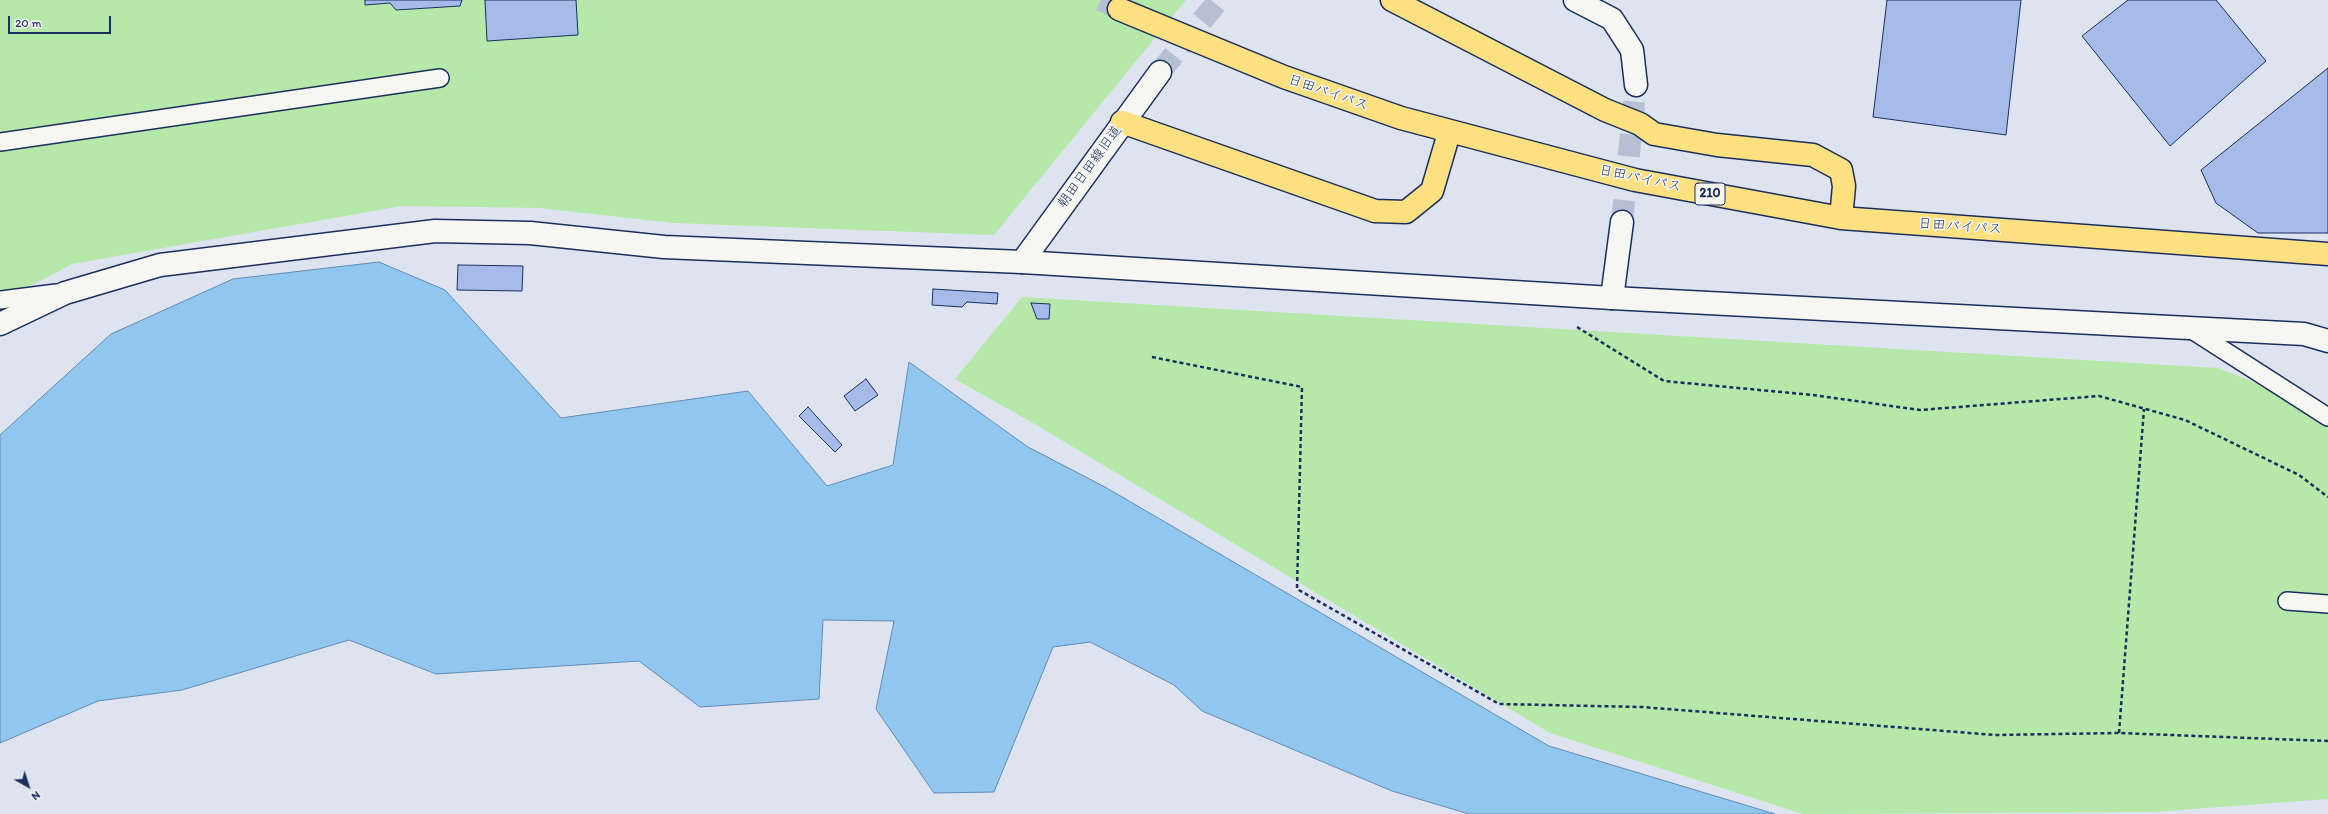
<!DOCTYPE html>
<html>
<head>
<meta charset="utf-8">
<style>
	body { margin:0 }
	#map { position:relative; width:2328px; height:814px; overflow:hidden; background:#dee4ef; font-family:Itim,sans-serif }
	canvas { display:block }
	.north { position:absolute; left:8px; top:766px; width:40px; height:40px; -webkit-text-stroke:3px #f6f6f2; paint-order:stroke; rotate:141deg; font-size:11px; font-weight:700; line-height:16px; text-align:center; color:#1b2f5e }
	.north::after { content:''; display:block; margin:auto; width:14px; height:18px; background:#1b2f5e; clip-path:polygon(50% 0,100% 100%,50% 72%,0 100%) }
	.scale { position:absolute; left:8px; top:16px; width:103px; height:18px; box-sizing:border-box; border:2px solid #1b2f5e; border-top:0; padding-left:5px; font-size:12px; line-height:14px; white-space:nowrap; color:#1b2f5e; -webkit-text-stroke:3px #f6f6f2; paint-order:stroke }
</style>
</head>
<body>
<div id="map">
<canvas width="2328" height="814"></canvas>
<div class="north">N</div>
<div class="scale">20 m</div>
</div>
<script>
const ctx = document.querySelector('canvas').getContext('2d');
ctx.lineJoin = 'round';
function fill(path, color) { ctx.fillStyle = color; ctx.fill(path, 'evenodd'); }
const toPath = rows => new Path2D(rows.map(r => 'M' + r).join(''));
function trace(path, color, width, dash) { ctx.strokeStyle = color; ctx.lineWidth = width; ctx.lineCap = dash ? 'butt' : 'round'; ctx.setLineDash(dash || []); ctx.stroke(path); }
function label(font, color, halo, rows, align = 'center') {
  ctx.font = font + ' Itim,"Klee One",sans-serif'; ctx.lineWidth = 3; ctx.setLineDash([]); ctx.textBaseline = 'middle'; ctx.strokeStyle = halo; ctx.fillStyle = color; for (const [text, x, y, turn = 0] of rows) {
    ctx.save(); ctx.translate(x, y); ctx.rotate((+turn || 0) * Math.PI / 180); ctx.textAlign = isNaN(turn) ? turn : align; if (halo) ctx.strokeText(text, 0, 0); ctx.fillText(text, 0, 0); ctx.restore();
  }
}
fill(toPath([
	[0,0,1186,0,994,235,673,223,539,208,402,206,72,264,0,302],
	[1022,297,2218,368,2328,412,2328,799,2153,812,1803,814,1550,733,1038,426,955,379]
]), '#b6e9a9');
const water = toPath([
	[379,262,445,290,561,418,748,391,827,486,893,465,909,362,1028,447,1105,487,1549,746,1775,814,1469,814,1392,791,1202,711,1174,685,1090,642,1053,647,994,792,934,793,876,709,894,621,823,620,819,699,700,707,639,661,436,674,349,640,182,690,98,701,0,743,0,435,111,334,233,279,379,262]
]);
fill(water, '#91c7ef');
trace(water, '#628ab5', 1);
const building = toPath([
	[365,0,462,0,460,6,396,10,390,3,365,5,365,0],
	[485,0,576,0,578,35,487,41,485,0],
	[1887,0,2021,0,2006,135,1873,117,1887,0],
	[2128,0,2216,0,2266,61,2170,146,2082,36,2128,0],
	[2328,68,2328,233,2258,233,2216,203,2201,170,2328,68],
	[458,265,523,266,522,291,457,290,458,265],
	[933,289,998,293,997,304,967,302,962,307,932,305,933,289],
	[1031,303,1050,304,1049,319,1037,319,1031,303],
	[866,379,878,395,855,411,844,396,866,379],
	[808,407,842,445,835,452,799,416,808,407]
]);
fill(building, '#a6bbe9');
trace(building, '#1b2f5e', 1);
trace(toPath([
	[1160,72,1219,0],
	[1622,222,1636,85]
]), '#b7c0d2', 22, [22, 11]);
trace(toPath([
	[1101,0,1119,9]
]), '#b7c0d2', 22, [22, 11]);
const service = toPath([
	[0,142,440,78],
	[0,300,56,293],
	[2189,328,2328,417],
	[2287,601,2328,604]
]);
const minor = toPath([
	[1575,0,1612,19,1632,50,1636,85],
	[1022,262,1160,72],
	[1612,298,1622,222]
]);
const tertiary = toPath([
	[0,324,65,293,160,265,435,231,530,233,664,247,1022,262,1612,298,2304,334,2328,341]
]);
const trunk = toPath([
	[1392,0,1605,110,1640,124,1654,134,1717,145,1813,155,1841,170,1844,186,1841,218],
	[1119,9,1284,77,1401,118,1635,180,1841,218,2328,254],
	[1122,122,1375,211,1406,212,1432,191,1449,133]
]);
trace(service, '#1b2f5e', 20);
trace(minor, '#1b2f5e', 25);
trace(tertiary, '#1b2f5e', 25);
trace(trunk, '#1b2f5e', 25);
trace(toPath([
	[1577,327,1664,381,1813,395,1920,410,2099,396,2185,420,2299,475,2328,497],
	[1152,357,1302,387,1297,589,1499,704,1642,707,1995,735,2119,733,2328,741],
	[2119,733,2144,409]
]), '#1b2f5e', 2.5, [4, 3]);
trace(service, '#f6f6f2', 17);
trace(minor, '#f6f6f2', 22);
trace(tertiary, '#f6f6f2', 22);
trace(trunk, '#fde080', 22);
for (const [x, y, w] of [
	[1710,194,30]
]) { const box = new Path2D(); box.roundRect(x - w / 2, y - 11, w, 22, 3); ctx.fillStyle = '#f6f6f2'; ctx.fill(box); trace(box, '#1b2f5e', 1); }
label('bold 13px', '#1b2f5e', null, [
	["210",1710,194]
]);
label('14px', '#1b2f5e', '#f6f6f2', [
	["日田バイパス",1328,93,19],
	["朝田日田線旧道",1090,167,-54],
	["日田バイパス",1640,179,12],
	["日田バイパス",1960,227,4]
]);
</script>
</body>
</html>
